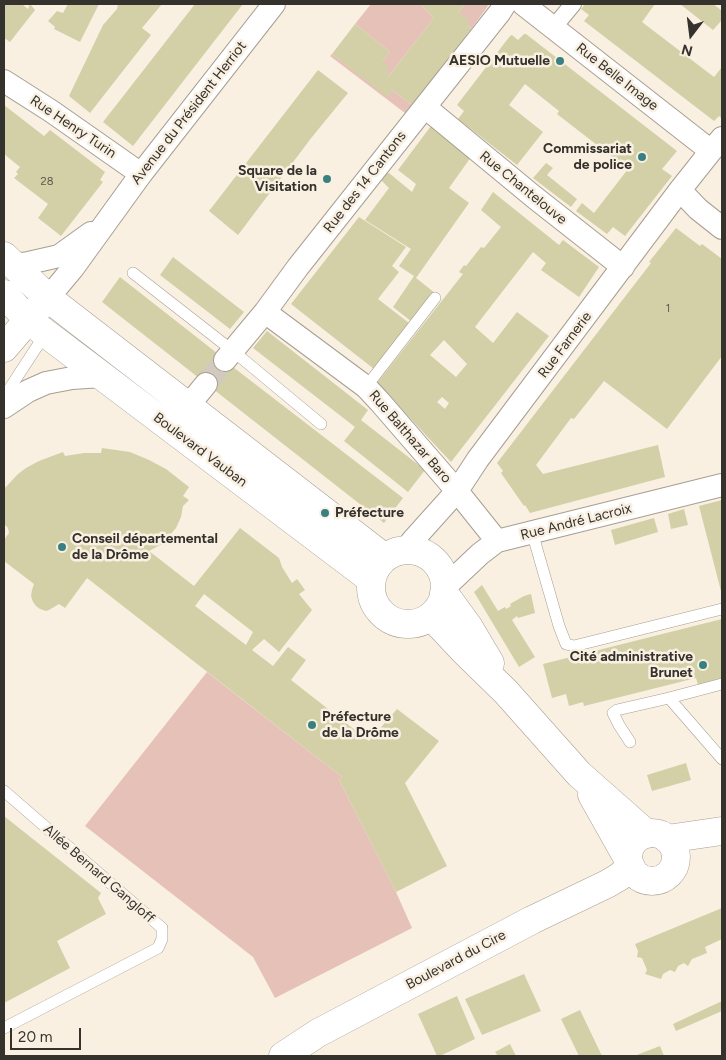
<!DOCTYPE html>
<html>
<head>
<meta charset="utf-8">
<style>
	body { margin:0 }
	#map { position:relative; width:726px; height:1060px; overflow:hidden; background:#f9f0e2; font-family:Figtree,sans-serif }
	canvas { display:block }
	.frame { position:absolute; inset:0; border:5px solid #35322d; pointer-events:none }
	.north { position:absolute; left:666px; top:10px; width:50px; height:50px; -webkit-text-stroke:4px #f9f0e2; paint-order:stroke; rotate:195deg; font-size:14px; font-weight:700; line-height:20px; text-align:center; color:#35322d }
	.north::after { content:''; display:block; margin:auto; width:18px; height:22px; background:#35322d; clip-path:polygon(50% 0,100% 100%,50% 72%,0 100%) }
	.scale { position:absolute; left:10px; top:1028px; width:71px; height:22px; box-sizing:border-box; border:2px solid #35322d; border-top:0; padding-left:6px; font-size:15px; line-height:18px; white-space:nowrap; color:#35322d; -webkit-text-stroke:4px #f9f0e2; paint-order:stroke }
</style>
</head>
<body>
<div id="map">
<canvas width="726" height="1060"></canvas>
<div class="frame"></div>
<div class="north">N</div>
<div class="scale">20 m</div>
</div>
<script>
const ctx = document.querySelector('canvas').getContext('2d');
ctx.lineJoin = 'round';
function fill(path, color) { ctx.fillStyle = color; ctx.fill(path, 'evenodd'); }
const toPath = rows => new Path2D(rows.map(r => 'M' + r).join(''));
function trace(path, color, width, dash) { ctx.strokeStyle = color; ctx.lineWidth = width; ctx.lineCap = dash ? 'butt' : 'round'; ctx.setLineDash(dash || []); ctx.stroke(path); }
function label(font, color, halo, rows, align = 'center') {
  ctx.font = font + ' Figtree,sans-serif'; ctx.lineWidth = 5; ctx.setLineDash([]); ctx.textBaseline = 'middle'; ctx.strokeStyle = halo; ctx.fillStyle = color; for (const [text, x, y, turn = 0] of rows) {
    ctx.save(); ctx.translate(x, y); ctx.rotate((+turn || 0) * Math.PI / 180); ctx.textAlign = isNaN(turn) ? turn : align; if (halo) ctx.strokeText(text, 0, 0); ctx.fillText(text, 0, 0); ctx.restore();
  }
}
fill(toPath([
	[371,4,420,4,434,18,384,82,373,73,390,52,355,24],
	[465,4,486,4,488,6,471,29,467,25,459,12],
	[332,54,387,96,392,90,412,105,405,113,330,56],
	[207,672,342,777,339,780,396,892,412,928,275,998,253,957,85,826]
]), '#e6c1b8');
fill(toPath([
	[4,4,22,4,28,9,30,4,35,10,10,42,4,38],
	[68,4,99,4,80,42,54,29,55,27,48,21,57,11,63,13],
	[118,4,162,4,142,28,151,35,90,113,69,96,103,25,117,9],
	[195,4,243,4,133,146,103,122],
	[420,4,465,4,459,12,470,21,467,25,471,29,412,105,392,90,387,97,332,54,355,24,390,52,382,62,388,65,388,77,434,18],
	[585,4,655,4,642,22,714,77,722,67,722,119,719,116,714,121,584,21,589,15,581,9],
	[680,4,713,4,721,10,722,8,722,20,713,30],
	[524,34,526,34,677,151,662,169,672,176,625,236,613,227,607,234,576,211,582,203,594,213,628,169,557,114,559,111,525,84,509,105,543,132,517,165,458,119,464,111,457,105,510,36,512,35,518,40],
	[318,70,348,93,312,137,238,235,209,211],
	[4,105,44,136,50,130,105,172,100,180,103,182,61,236,38,218,48,204,14,178,18,174,16,172,20,167,4,154],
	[431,126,471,157,449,188,469,203,416,278,435,293,412,322,393,307,414,276,399,266,411,249,365,220,389,188,380,179,381,176,389,173,412,192,416,184,398,170],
	[546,163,553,168,547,175,577,199,571,207,533,178],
	[493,192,559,245,563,240,599,267,579,297,541,270,546,263,533,252,475,327,493,343,517,312,549,336,451,462,377,383,463,274,459,272,464,265,466,266,481,247,484,248,501,227,481,210],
	[444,340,467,364,456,377,430,355],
	[442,397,449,403,445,409,437,402],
	[359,217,406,247,392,266,399,272,378,299,409,323,374,369,291,304],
	[676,228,700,246,702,244,722,259,722,356,667,429,604,381,574,419,571,418,536,465,543,474,658,445,665,477,530,513,525,505,524,506,501,473,503,471,497,463,651,263,649,262],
	[173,257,244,312,230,329,160,275],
	[120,277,213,350,233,367,403,498,384,523,102,302],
	[267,331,368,410,361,420,425,470,408,492,344,441,355,427,253,348],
	[102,448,130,452,149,460,166,469,189,487,183,496,189,500,183,506,181,517,176,528,162,544,149,551,194,586,240,528,279,558,282,567,292,583,297,579,305,590,299,594,312,610,279,652,264,639,252,650,273,666,288,647,306,660,291,680,369,741,397,709,439,741,405,783,447,866,396,892,339,780,342,777,87,578,65,608,59,604,49,610,46,611,40,609,36,606,33,602,31,596,32,590,34,584,4,561,4,540,9,533,8,528,4,524,4,489,18,474,26,468,39,461,63,452,65,456,84,453,101,453],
	[204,594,253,632,246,645,195,606],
	[722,500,722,595,699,506],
	[684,509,688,525,671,529,668,514],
	[654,518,658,532,615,545,611,530],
	[482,585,498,611,505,607,506,609,511,606,510,604,524,596,531,594,535,613,518,618,517,616,512,620,535,657,519,667,474,592],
	[722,619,722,679,698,685,696,678,584,706,583,702,569,706,566,694,552,698,543,664],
	[686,763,691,780,652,791,647,775],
	[4,816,101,893,98,898,106,914,57,941,70,968,4,1003],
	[722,908,722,939,705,947,707,953,692,959,688,966,684,963,678,966,675,972,670,970,663,974,661,979,645,974,647,970,642,958,637,957,638,951,635,944],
	[524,974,541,1011,482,1035,465,999],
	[457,996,475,1039,440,1056,437,1056,418,1014],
	[722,1001,722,1011,676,1031,673,1024],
	[580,1010,602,1056,579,1056,561,1019],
	[510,1044,516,1056,498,1056,495,1052],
	[660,1046,664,1056,634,1056]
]), '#d3cfa7');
trace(toPath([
	[206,384,225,360]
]), '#d2cabe', 22, [22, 11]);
const service = toPath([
	[133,273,233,351,321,424],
	[366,387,435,298],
	[4,397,38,345,44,330],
	[532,532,559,626,566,644,574,646,722,609],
	[669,698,722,684],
	[630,742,619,725,613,713,617,710,669,698,722,759],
	[4,791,162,928,162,939,158,948,4,1028]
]);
const pedestrian = toPath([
	[554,27,573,4]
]);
const minor = toPath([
	[523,4,711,151],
	[4,81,51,111,141,174],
	[425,107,534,197,623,267],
	[680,190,698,209,722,228],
	[12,263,24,264,59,256,91,233],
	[48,298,73,268,141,174,274,4],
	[265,312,366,387,380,402,457,491,497,541],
	[225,360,265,312,298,267,500,12,505,4],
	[4,407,28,391,46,383,72,378,102,376],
	[187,407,206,384],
	[405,550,413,540,457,491,478,459,680,190,711,151,722,138],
	[445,587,480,554,497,541,722,485]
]);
const tertiary = toPath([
	[283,1056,318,1033,532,920,607,884,619,877,631,867]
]);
const secondary = toPath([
	[4,256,48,298,79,322,385,558],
	[4,294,28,320,61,345,372,580],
	[4,348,40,306],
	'371 587a37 37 0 1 1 74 0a37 37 0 1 1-74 0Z',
	[444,593,468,626,490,663],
	[431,616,464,651,506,692,579,774,647,834],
	[592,795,628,859],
	'628 857a24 24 0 1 1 48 0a24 24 0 1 1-48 0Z',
	[667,839,722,831]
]);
trace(service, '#a79f91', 12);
trace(pedestrian, '#a79f91', 18);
trace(minor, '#a79f91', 24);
trace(tertiary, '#a79f91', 29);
trace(secondary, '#a79f91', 29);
trace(service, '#fff', 11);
trace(pedestrian, '#fff', 16);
trace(minor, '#fff', 22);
trace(tertiary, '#fff', 28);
trace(secondary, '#fff', 28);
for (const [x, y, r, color] of [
	[560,61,5,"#398181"],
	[642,157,5,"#398181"],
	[327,179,5,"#398181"],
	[325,513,5,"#398181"],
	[62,547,5,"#398181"],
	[703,665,5,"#398181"],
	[312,725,5,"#398181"]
]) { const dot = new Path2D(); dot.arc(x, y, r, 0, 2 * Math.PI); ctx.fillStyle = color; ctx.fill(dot); trace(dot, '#f9f0e2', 2); }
label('11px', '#5c594c', null, [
	["28",47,182],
	["1",668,309]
]);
label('bold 14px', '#35322d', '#f9f0e2', [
	["AESIO Mutuelle",550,61],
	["Commissariat",632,149],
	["de police",632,165],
	["Square de la",317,171],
	["Visitation",317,187],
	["Préfecture",335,513,"left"],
	["Conseil départemental",72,539,"left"],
	["de la Drôme",72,555,"left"],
	["Cité administrative",693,657],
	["Brunet",693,673],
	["Préfecture",322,717,"left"],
	["de la Drôme",322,733,"left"]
], 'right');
label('14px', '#35322d', '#f9f0e2', [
	["Rue Belle Image",617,77,38],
	["Avenue du Président Herriot",189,113,-52],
	["Rue Henry Turin",73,127,34],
	["Rue des 14 Cantons",365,182,-52],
	["Rue Chantelouve",523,188,39],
	["Rue Farnerie",565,345,-53],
	["Rue Balthazar Baro",410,437,49],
	["Boulevard Vauban",200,450,37],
	["Rue André Lacroix",576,522,-14],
	["Allée Bernard Gangloff",99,874,41],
	["Boulevard du Cire",456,960,-28]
]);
</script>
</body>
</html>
